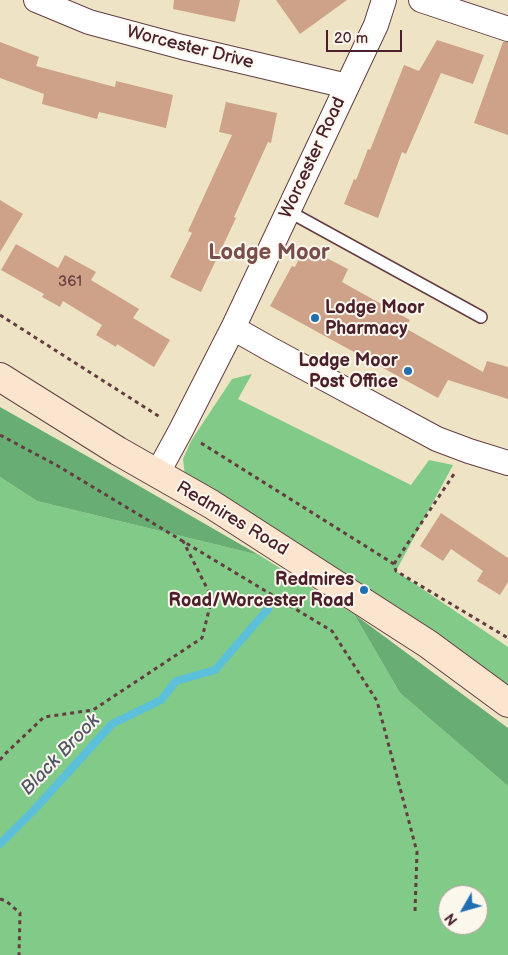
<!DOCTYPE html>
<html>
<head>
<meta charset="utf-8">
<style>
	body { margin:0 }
	#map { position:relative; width:508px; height:955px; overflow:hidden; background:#eee4c5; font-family:"Balsamiq Sans",sans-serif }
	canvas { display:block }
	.north { position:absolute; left:438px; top:885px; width:50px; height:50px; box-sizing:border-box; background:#fbf7ec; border:1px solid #b4a19f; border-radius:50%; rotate:232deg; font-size:14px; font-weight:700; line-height:20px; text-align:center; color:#4a1f2b }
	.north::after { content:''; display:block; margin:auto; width:18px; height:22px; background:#1f6fb2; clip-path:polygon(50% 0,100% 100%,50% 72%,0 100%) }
	.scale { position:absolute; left:326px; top:30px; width:76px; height:22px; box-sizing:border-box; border:2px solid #4a1f2b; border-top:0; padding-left:6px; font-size:15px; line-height:18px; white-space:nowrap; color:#4a1f2b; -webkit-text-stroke:4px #fbf7ec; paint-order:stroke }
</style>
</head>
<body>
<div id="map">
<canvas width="508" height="955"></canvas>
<div class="north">N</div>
<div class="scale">20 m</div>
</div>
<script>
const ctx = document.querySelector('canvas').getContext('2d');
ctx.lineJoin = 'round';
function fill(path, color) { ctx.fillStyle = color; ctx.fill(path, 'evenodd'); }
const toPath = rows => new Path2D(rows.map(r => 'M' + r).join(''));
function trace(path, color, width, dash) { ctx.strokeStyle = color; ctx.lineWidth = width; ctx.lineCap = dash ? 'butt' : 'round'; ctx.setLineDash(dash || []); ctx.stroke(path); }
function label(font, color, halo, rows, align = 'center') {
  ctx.font = font + ' "Balsamiq Sans",sans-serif'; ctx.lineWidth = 4; ctx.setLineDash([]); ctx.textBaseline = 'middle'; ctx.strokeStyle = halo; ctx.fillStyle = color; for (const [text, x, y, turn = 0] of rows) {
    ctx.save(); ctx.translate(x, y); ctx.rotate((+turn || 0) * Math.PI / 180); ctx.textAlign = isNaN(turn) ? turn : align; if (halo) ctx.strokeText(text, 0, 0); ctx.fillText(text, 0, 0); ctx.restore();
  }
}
fill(toPath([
	[252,374,238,399,411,485,429,460,453,465,396,571,508,647,508,703,185,476,183,459,191,441,232,379],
	[0,477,37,501,259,555,354,614,400,693,508,786,508,955,0,955],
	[448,895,478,895,478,925,448,925]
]), '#81ca87');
fill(toPath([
	[0,407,94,460,259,555,37,501,0,477],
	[354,614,508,728,508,786,400,693]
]), '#68ae74');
trace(toPath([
	[0,844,34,810,112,724,161,700,176,681,215,670,268,609]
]), '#5cc0da', 8);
fill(toPath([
	[174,0,240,0,235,22,173,9],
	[276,0,347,0,300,34],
	[437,40,484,55,473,84,441,73,406,154,402,152,378,218,344,204,354,179,356,180,368,149,370,150,404,65,419,71],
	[0,42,39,57,36,66,115,87,116,81,173,95,166,128,99,112,97,119,42,104,44,94,0,78],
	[503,42,508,42,508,135,474,123],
	[226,102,277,113,271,143,268,142,234,217,236,218,201,292,170,277,192,233,188,231,232,135,219,132],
	[0,200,23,214,0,252],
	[16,244,58,268,65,255,96,272,91,280,139,309,133,318,170,340,154,367,117,344,116,347,96,335,102,325,63,301,60,307,42,297,44,294,1,270],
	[305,247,348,269,342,282,410,320,405,328,483,372,487,361,508,367,508,399,448,380,438,398,270,306,292,266,295,267],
	[441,513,508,558,508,582,500,595,477,581,483,571,451,549,443,561,420,546]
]), '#cda288');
const lane = toPath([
	[288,211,481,317]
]);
const street = toPath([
	[36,0,89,22,182,47,347,86],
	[421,0,508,29],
	[233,328,270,349,437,439,469,451,508,463],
	[157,474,181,430,233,328,376,25,384,0]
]);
const secondary = toPath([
	[0,377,118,451,211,504,428,644,508,703]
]);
trace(lane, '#633d42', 14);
trace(street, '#633d42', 26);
trace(secondary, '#633d42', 30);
trace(toPath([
	[0,315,160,417],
	[0,435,58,466,332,631,377,701,417,852,415,911],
	[201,443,394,564,396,571,508,638],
	[394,564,456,471],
	[0,760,3,756,44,717,93,710,202,638,212,598,183,541],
	[0,899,6,901,20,913,19,955]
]), '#633d42', 3, [4, 4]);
trace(lane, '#fff', 11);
trace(street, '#fff', 24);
trace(secondary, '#fce5cf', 28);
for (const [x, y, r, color] of [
	[315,318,5,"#1f6fb2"],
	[408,371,5,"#1f6fb2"],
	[364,590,5,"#1f6fb2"]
]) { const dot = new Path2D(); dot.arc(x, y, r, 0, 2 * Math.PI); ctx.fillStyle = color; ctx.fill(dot); trace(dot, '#fbf7ec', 2); }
label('15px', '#6b4042', null, [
	["361",70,282]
]);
label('18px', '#4a1f2b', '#fbf7ec', [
	["Worcester Drive",190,48,14],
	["Worcester Road",313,158,-65],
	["Redmires Road",232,519,31]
]);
label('bold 18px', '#4a1f2b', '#fbf7ec', [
	["Lodge Moor",325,308,"left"],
	["Pharmacy",325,329,"left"],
	["Lodge Moor",398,361],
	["Post Office",398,382],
	["Redmires",354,580],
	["Road/Worcester Road",354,601]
], 'right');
label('italic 19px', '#505768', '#fbf7ec', [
	["Black Brook",61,755,-46]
]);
label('bold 22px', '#784d4c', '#fbf7ec', [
	["Lodge Moor",269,253]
]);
</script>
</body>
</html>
